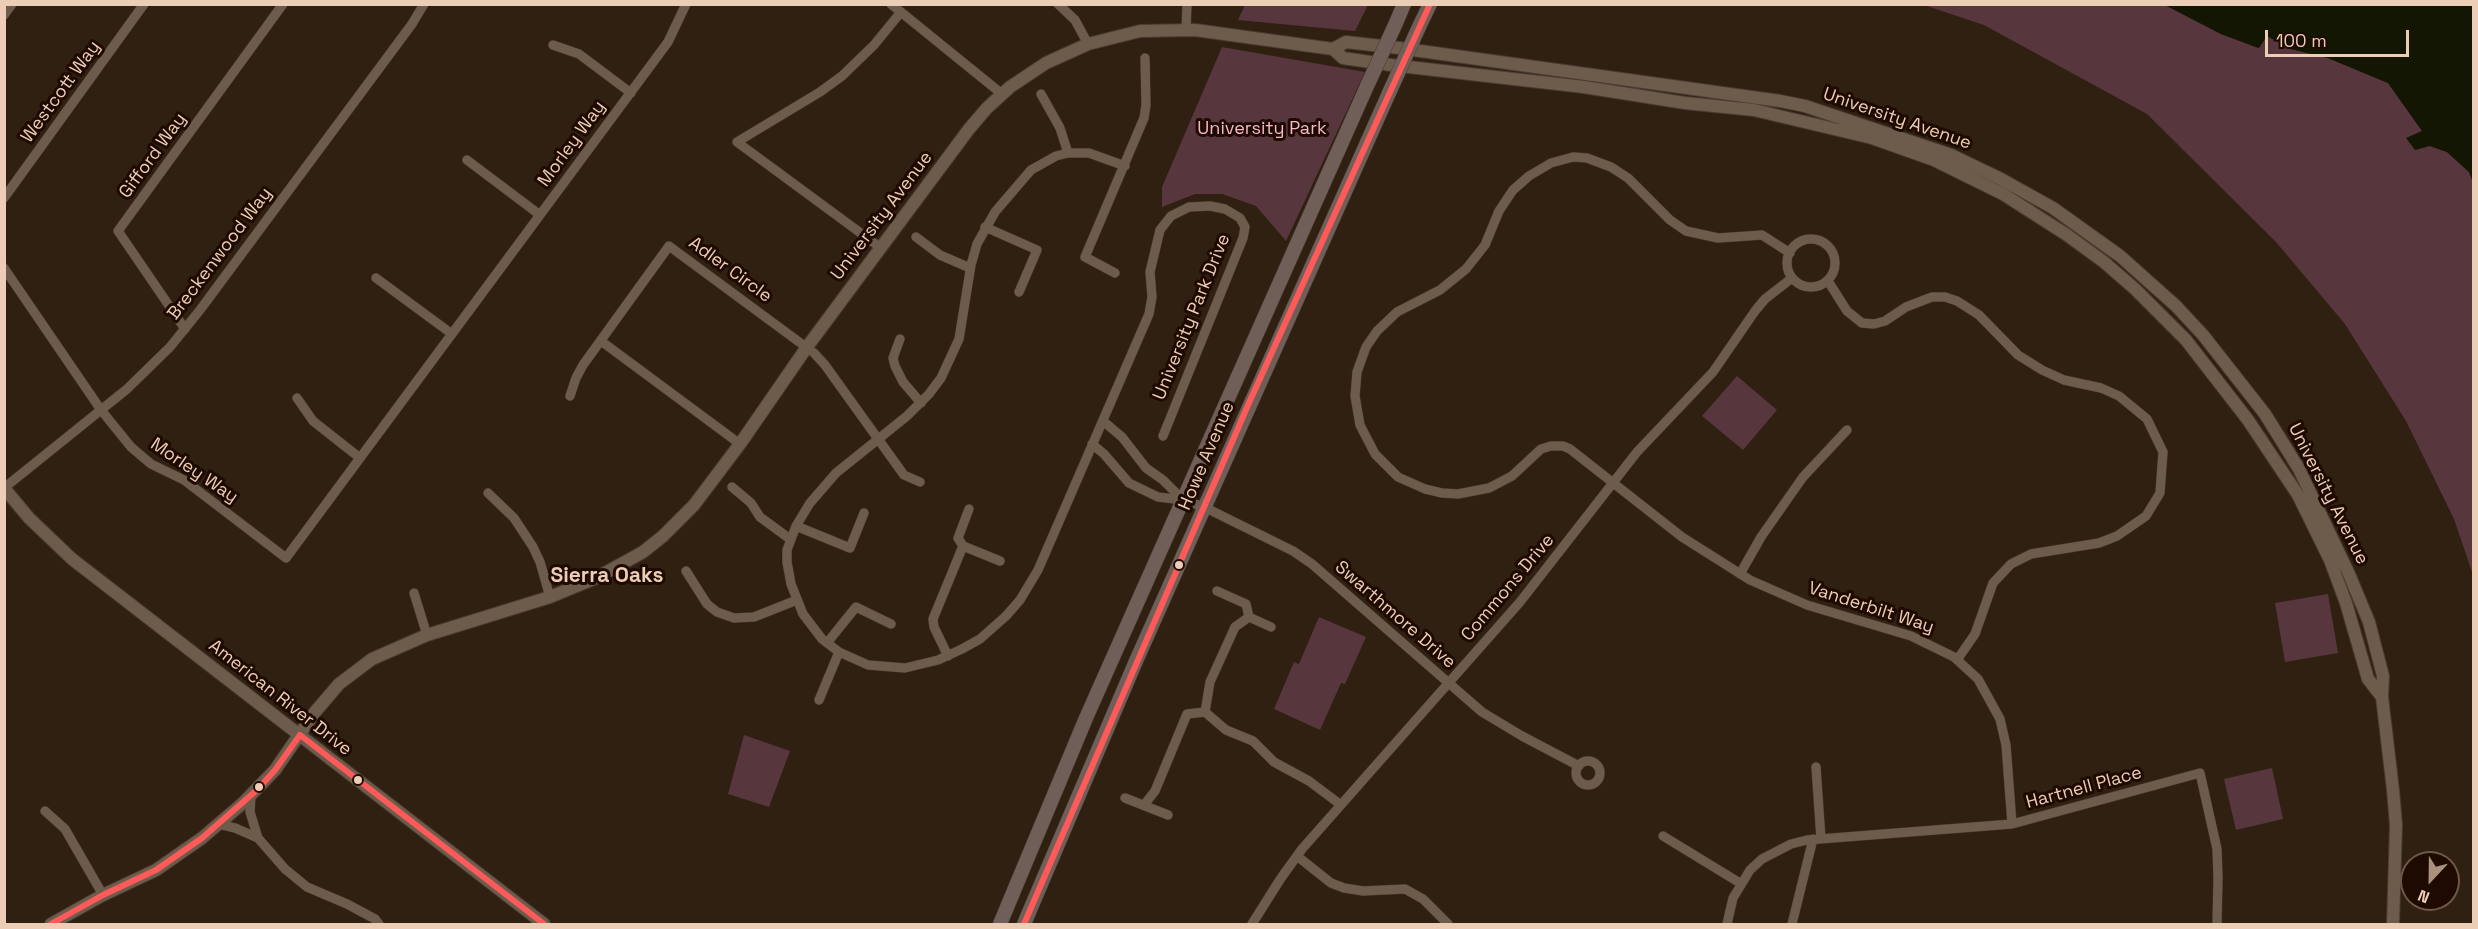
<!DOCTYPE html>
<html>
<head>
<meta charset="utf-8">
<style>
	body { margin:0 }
	#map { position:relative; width:2478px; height:929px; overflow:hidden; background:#2f2012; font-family:"Space Grotesk",sans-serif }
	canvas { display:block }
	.frame { position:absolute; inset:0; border:6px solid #ecceb6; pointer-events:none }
	.north { position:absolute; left:2400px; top:851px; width:60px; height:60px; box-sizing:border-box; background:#1e0a00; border:2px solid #705849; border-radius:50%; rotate:202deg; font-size:16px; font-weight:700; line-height:24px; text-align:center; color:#ecceb6 }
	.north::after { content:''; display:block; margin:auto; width:21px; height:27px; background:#aa917d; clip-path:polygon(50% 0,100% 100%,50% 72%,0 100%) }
	.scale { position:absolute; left:2265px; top:30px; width:144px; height:27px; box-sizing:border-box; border:3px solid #ecceb6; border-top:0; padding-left:8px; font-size:18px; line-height:21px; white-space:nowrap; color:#ecceb6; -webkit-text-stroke:4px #1e0a00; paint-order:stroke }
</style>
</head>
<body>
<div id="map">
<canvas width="2478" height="929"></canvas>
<div class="frame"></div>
<div class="north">N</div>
<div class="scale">100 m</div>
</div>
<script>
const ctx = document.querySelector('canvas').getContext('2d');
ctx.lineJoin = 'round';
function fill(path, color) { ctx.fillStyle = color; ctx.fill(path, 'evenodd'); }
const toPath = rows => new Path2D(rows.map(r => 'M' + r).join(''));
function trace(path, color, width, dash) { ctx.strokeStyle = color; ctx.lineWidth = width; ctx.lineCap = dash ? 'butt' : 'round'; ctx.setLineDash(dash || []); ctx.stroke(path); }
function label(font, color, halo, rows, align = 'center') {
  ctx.font = font + ' "Space Grotesk",sans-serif'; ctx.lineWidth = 6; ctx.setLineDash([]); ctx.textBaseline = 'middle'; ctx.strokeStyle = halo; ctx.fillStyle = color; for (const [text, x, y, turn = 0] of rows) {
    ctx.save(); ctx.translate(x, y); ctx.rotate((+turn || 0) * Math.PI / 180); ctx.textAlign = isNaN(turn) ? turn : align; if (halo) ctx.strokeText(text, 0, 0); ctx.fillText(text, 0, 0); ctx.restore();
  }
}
fill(toPath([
	[1245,5,1245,4,1368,5,1355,31,1238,20],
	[1924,5,2165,5,2221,34,2258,48,2267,36,2291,49,2328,58,2388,83,2423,132,2430,146,2447,152,2469,172,2473,182,2473,575,2454,519,2406,421,2345,324,2276,242,2147,114,1984,25],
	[1222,47,1365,72,1286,241,1256,206,1222,194,1195,194,1162,207,1162,187],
	[1737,376,1777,410,1743,450,1702,416],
	[2328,594,2338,653,2285,662,2275,603],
	[1319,617,1366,637,1345,684,1341,683,1320,730,1274,709,1294,662,1299,664],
	[744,735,790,751,769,807,728,794],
	[2272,768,2283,819,2236,830,2224,779]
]), '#58363e');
fill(toPath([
	[2165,5,2473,5,2473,182,2469,172,2447,152,2430,146,2415,150,2406,138,2422,131,2388,83,2328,58,2291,49,2267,36,2259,48,2221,34]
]), '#121602');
const street = toPath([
	[891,4,1002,94],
	[1058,4,1075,20,1088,44],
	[4,15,12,4],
	[1186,29,1187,4],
	[553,45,579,54,631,93],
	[1041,94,1060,128,1068,153],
	[467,160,540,215],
	[1125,166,1089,153,1068,153,1056,156,1031,170,995,212,977,244,971,265,959,339,941,378,929,394,907,416,836,473,810,503,796,526,787,550,787,562,791,584,803,614,822,639,839,652,868,665,905,668,938,660,962,649,980,639,1006,616,1020,600,1038,570,1149,314,1152,297,1150,272,1160,230,1171,216,1189,207,1210,206,1225,209,1240,218,1245,227,1243,238,1163,436],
	[4,198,144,4],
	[985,227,1037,250,1019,292],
	[916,237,940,255,970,268],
	'1787 263a24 24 0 1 1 48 0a24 24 0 1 1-48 0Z',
	[881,248,737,142,820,92,842,76,874,45,901,12],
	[1790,253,1762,235,1718,238,1686,231,1670,220,1628,178,1611,167,1587,158,1573,157,1551,163,1529,176,1513,190,1499,211,1485,245,1466,269,1440,290,1397,312,1377,331,1366,347,1357,372,1355,396,1360,425,1375,454,1398,477,1425,489,1442,493,1458,494,1489,488,1512,476,1541,449,1551,446,1563,446,1570,449,1682,537,1750,580,1807,605,1911,636,1954,657,1978,679,2000,719,2006,745,2012,824],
	[4,268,101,410,131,447,151,464,184,480,286,558,668,42,686,4],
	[1115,273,1085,257,1144,118,1146,105,1145,58],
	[376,278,452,334],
	[1828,281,1847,311,1862,323,1874,324,1885,321,1906,307,1932,297,1945,297,1957,301,1979,315,2018,355,2042,370,2064,380,2101,388,2119,396,2147,419,2163,452,2160,493,2146,516,2117,536,2099,543,2031,554,2011,564,1993,583,1975,634,1957,660],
	[185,329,118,231,283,4],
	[900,339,893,358,895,366,903,382,921,403],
	[601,341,740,444],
	[570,396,576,378,583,365,669,246,814,353,825,365,904,475,920,482],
	[297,398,313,421,360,458],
	[1103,421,1122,437,1146,468,1163,480,1183,500],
	[1092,444,1104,454,1129,483,1158,497,1183,500,1204,507,1293,551,1312,564,1482,712,1522,736,1579,766],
	[732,487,751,503,760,517,790,539],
	[4,488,127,389,170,347,200,310,412,24,424,4],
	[488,493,514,518,533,547,540,562,550,597],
	[969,509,958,538,963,546,1000,561],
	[796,526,850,548,864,513],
	[686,571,707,604,717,612,734,618,754,617,797,600],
	[1740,574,1761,537,1803,477,1847,430],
	[1217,591,1246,604,1249,617],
	[414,593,427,635],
	[1271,627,1249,617,1235,627,1210,682,1205,712,1226,730,1253,741,1274,762,1309,781,1341,805],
	[827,643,856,607,891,624],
	[948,656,934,627,933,619,963,546],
	[819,700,839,652],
	'1576 773a12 12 0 1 1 24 0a12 12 0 1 1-24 0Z',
	[1816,767,1821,839],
	[251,796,250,812,258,838],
	[1125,798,1168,815],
	[1144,805,1155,791,1187,714,1205,712],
	[45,811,65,829,103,895],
	[218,824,235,828,258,838,285,869,307,887,347,904,375,919,379,924],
	[1663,836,1740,883],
	[1297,856,1331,883,1344,888,1363,891,1405,889,1423,899,1448,924],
	[1252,924,1281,878,1302,849,1520,602,1637,452,1713,372,1755,311,1765,299,1792,278],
	[1727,924,1733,898,1750,870,1762,859,1791,844,1807,840,2012,824,2200,773,2217,849,2218,878,2217,924],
	[1792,924,1813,839]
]);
const secondary = toPath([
	[1333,49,1346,42,1399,48,1780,101,1805,106,1951,155,2001,179,2053,208,2120,256,2176,306,2203,335,2265,414,2299,469,2349,574,2369,622,2383,676,2382,697,2393,790,2396,825,2393,924],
	[4,488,29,518,72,559,544,924],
	[51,924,103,895,156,870,202,838,243,803,275,770,315,712,339,684,372,659,427,635,550,597,596,578,643,552,663,536,694,505,740,444,807,347,969,129,987,108,1010,87,1046,63,1088,44,1140,31,1195,30,1333,49,1343,58,1391,65,1584,87,1685,103,1754,110,1872,138,1934,160,2003,194,2067,235,2104,262,2135,289,2186,340,2248,420,2298,495,2330,560,2346,603,2368,679,2382,697]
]);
const primary = toPath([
	[1396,23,1404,4],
	[1419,27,1430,4],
	[1000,924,1086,718,1367,86],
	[1024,924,1136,661,1389,93]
]);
trace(street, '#493b30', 10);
trace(secondary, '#493b30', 14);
trace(primary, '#493b30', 15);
trace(street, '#6d5c4c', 9);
trace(secondary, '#6d5c4c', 12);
trace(primary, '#705f58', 14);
const primaryBridge = toPath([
	[1367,86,1396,23],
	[1389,93,1419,27]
]);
trace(primaryBridge, '#493b30', 15, []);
trace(primaryBridge, '#705f58', 14);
trace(toPath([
	[51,924,103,895,156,870,202,838,258,789,275,770,300,735,544,924],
	[1024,924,1248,405,1430,4]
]), '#fe5a5a', 6);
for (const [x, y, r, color] of [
	[1179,565,5,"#ecceb6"],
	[358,780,5,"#ecceb6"],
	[259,787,5,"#ecceb6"]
]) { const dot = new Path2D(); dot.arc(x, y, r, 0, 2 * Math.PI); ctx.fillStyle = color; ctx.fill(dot); trace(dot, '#1e0a00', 2); }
label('18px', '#ecceb6', '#1e0a00', [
	["Westcott Way",61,92,-54],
	["University Avenue",1897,119,19],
	["Morley Way",572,144,-54],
	["Gifford Way",153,156,-54],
	["University Avenue",882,216,-53],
	["Breckenwood Way",220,254,-53],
	["Adler Circle",730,270,36],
	["University Park Drive",1192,317,-68],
	["Howe Avenue",1207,456,-67],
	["Morley Way",194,471,34],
	["University Avenue",2328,494,63],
	["Commons Drive",1508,588,-50],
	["Vanderbilt Way",1871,608,18],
	["Swarthmore Drive",1395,615,41],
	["American River Drive",280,698,38],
	["Hartnell Place",2084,788,-15]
]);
label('18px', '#f5b9cb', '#1e0a00', [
	["University Park",1262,129]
]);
label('bold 21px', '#ecceb6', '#1e0a00', [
	["Sierra Oaks",607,576]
]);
</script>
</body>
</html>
